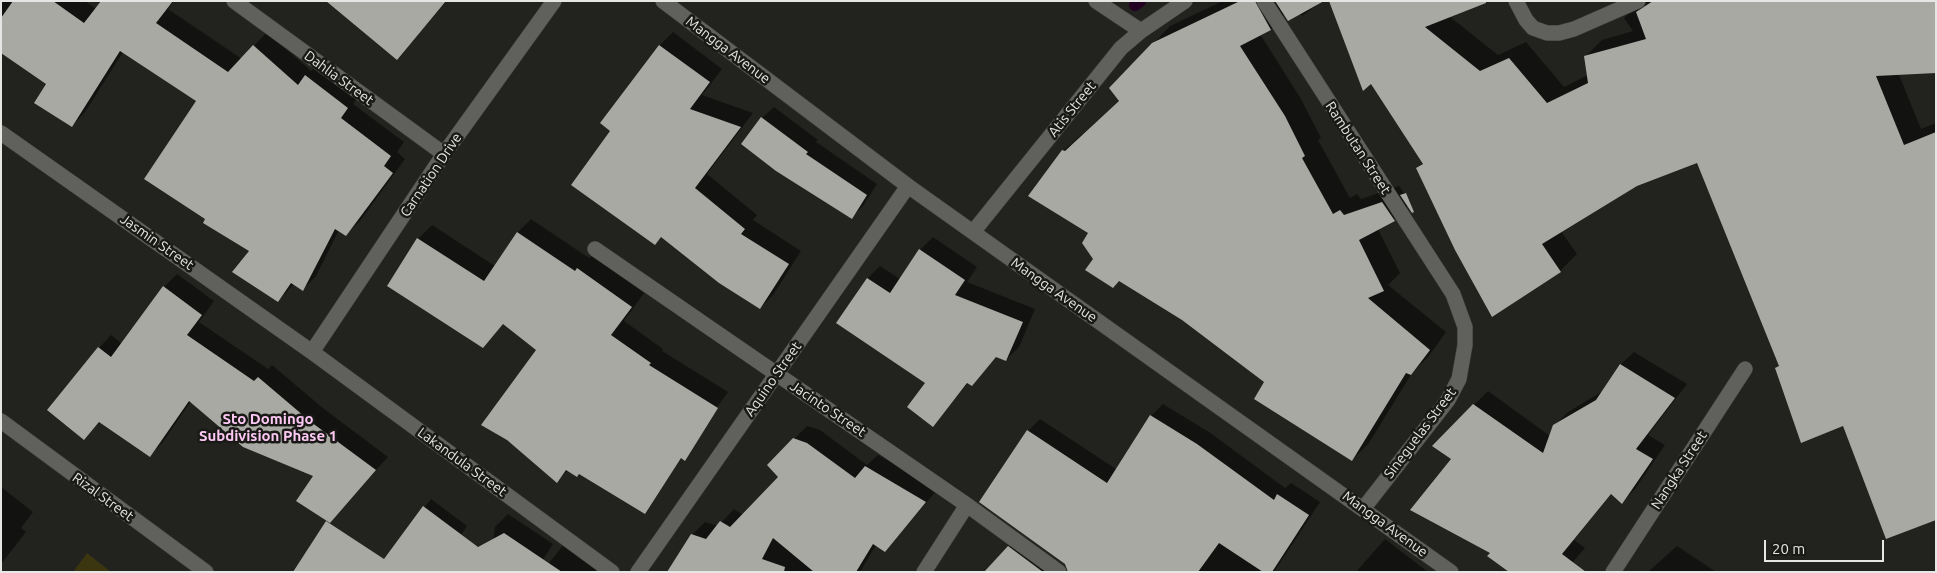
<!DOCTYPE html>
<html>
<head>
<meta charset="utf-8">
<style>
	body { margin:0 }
	#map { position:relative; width:1937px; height:573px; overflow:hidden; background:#22221f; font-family:Ubuntu,sans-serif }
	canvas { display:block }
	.frame { position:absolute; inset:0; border:2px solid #e6e6e4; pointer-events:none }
	.scale { position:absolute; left:1764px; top:540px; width:120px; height:22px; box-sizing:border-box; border:2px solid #e6e6e4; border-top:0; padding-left:6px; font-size:15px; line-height:18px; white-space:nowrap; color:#e6e6e4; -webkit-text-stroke:4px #191916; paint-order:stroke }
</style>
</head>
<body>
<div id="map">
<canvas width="1937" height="573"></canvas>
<div class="frame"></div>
<div class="scale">20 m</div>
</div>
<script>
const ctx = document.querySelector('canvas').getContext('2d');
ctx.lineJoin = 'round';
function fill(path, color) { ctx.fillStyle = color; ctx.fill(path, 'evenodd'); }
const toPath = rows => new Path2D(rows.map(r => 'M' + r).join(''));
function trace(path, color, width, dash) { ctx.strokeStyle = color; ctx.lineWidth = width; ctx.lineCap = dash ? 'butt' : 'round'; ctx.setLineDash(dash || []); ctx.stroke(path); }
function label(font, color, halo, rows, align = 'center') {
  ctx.font = font + ' Ubuntu,sans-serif'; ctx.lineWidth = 5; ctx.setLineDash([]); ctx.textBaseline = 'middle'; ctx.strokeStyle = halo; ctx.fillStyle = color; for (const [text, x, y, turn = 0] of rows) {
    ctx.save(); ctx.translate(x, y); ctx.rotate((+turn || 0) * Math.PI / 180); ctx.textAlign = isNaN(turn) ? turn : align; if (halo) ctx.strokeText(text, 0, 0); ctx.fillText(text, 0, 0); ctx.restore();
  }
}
fill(toPath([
	[87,553,111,572,73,572]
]), '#3b3610');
fill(toPath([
	[1,1,85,1,96,9,102,1,174,1,168,9,242,59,267,32,311,71,320,62,361,94,353,104,404,142,397,152,405,159,360,221,346,234,339,230,316,276,303,289,294,284,278,301,251,251,207,219,198,101,123,52,85,112,72,126,48,84,1,52],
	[356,1,447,1,397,58],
	[1223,1,1323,1,1302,16,1300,13,1285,14,1271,29,1260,34,1301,99,1321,138,1318,140,1350,198,1357,194,1361,199,1399,186,1411,203,1394,220,1378,229,1400,273,1388,285,1446,332,1428,357,1412,373,1369,443,1352,460,1266,382,1182,319,1120,280,1095,259,1090,232,1063,151,1121,100,1153,44,1170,26],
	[1330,1,1488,1,1449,16,1498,55,1526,42,1564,87,1588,75,1585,57,1602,40,1633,31,1624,18,1641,1,1869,1,1921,129,1936,123,1936,518,1844,424,1776,368,1780,365,1697,161,1637,185,1561,231,1577,254,1560,271,1492,316,1417,168,1424,162],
	[673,32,722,69,702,95,753,113,707,174,757,215,753,220,801,251,773,295,760,308,662,236,655,244,612,131,602,123,660,45],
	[774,107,818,140,816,142,877,184,863,206,852,217,762,118],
	[531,219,589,258,592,256,644,293,624,321,663,349,662,351,728,392,652,496,568,470,557,481,537,350,504,323,483,346,388,286,418,239,432,225,495,266,517,233],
	[933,237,977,267,967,282,1035,309,1019,347,1006,360,997,356,972,385,969,382,933,425,927,383,868,278,880,266,900,279,920,250],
	[177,274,214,301,199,322,268,369,272,365,324,409,388,457,351,497,191,401,163,442,150,455,101,421,84,438,99,348,111,335,122,344,164,287],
	[1634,352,1687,384,1648,435,1665,445,1635,489,1622,502,1612,493,1574,540,1585,548,1564,572,1492,553,1452,458,1434,446,1488,391,1550,436,1554,426,1568,412,1603,391,1620,365],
	[1163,404,1209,432,1285,488,1291,483,1320,502,1274,572,986,572,1021,535,1070,571,1065,564,980,502,1028,431,1040,419,1116,469,1151,416],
	[807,426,820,430,867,465,878,455,938,489,885,550,876,545,860,572,668,572,692,535,705,522,718,526,734,509,743,515,779,477,768,465],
	[1,487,33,512,21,528,26,532,1,564],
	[431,499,467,526,450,552,404,533],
	[508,514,553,544,535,572,489,572,495,527],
	[1385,539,1428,572,1356,572],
	[564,544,597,568,595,572,542,572],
	[1677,546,1716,572,1648,572]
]), '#0007');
trace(toPath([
	[1135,5,1140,1]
]), '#240120', 12);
fill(toPath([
	[13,1,53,1,84,23,101,1,173,1,156,23,228,72,253,45,298,85,305,75,348,108,341,118,391,156,384,166,393,173,346,236,335,229,303,291,291,283,278,302,232,272,249,251,203,223,205,219,144,179,196,101,120,51,72,127,34,103,46,84,1,53,1,18],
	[326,1,446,1,397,60],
	[1240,1,1255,1,1271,30,1240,46,1285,116,1305,156,1302,158,1333,214,1340,210,1344,215,1382,202,1395,221,1359,240,1384,291,1368,298,1430,350,1411,375,1406,373,1352,461,1254,399,1264,382,1182,320,1119,281,1113,288,1085,270,1093,259,1082,243,1088,233,1028,196,1062,150,1065,151,1119,101,1109,88,1152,43],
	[1275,1,1324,1,1288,21],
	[1329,1,1486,1,1486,3,1425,27,1480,71,1509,58,1547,103,1588,83,1584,56,1646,39,1636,12,1653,1,1936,1,1936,73,1876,76,1904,145,1936,132,1936,520,1886,539,1843,426,1801,443,1775,368,1779,366,1697,163,1637,186,1542,244,1561,272,1492,317,1455,250,1416,168,1423,164,1371,84,1363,91],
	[659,45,710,82,690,109,741,127,695,188,745,229,741,234,789,264,760,309,719,283,661,237,655,245,571,185,610,131,600,123],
	[761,117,808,152,806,154,867,195,852,219,776,171,741,144],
	[1406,193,1414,212,1412,213,1400,195],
	[517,232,575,271,577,268,632,307,611,335,651,363,649,365,718,408,685,461,681,458,645,514,579,474,577,477,566,470,557,483,507,440,481,425,536,350,503,324,483,348,387,286,417,238,484,281],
	[919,249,965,280,955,295,1023,322,1006,361,996,357,972,386,967,383,933,427,907,407,925,383,836,323,867,278,890,293],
	[163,286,202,315,187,335,254,381,258,377,311,422,376,470,330,523,296,501,313,476,243,447,189,401,150,457,99,422,84,440,47,410,98,347,111,357],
	[1620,364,1675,398,1636,449,1653,459,1622,504,1611,494,1562,554,1586,572,1509,572,1487,556,1490,553,1410,510,1451,459,1432,446,1473,404,1543,453,1553,425,1596,400],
	[1150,415,1197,444,1274,500,1277,494,1309,515,1272,572,1263,572,1219,543,1198,572,1068,572,1065,564,979,502,1027,430,1107,483],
	[793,438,807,443,855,478,865,466,926,502,885,552,873,544,856,572,814,572,773,538,762,559,785,567,784,572,667,572,691,534,706,539,720,521,730,527,778,477,767,465],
	[423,506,478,547,504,533,562,572,293,572,326,521,384,559],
	[1008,546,1043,572,984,572]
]), '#a9a9a4');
const minor = toPath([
	[234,1,444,154],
	[663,1,908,186,1451,572],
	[1096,1,1141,31],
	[1264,1,1453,294,1465,327,1465,345,1459,379,1448,400,1363,509],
	[1516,1,1526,20,1533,28,1547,33,1559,33,1574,29,1638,1],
	[1,133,312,352,612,572],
	[973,232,1121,48,1141,31,1185,1],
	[595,249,967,505,1059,572],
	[312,352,444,154,554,1],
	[1,421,206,572],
	[638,572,908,186],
	[924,572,967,505],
	[1613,572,1745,369]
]);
trace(minor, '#3c3c39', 16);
trace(minor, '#60605c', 15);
label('14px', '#e6e6e4', '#191916', [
	["Mangga Avenue",728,50,37],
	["Dahlia Street",339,78,36],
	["Atis Street",1072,109,-51],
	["Rambutan Street",1358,148,57],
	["Carnation Drive",431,175,-56],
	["Jasmin Street",157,242,35],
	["Mangga Avenue",1054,290,35],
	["Aquino Street",773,379,-55],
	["Jacinto Street",828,409,34],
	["Sineguelas Street",1420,433,-53],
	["Lakandula Street",462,462,36],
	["Nangka Street",1679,470,-57],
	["Rizal Street",103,497,36],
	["Mangga Avenue",1385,524,36]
]);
label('bold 15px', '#fdc9f4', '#191916', [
	["Sto Domingo",268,419],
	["Subdivision Phase 1",268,436]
]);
</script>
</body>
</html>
